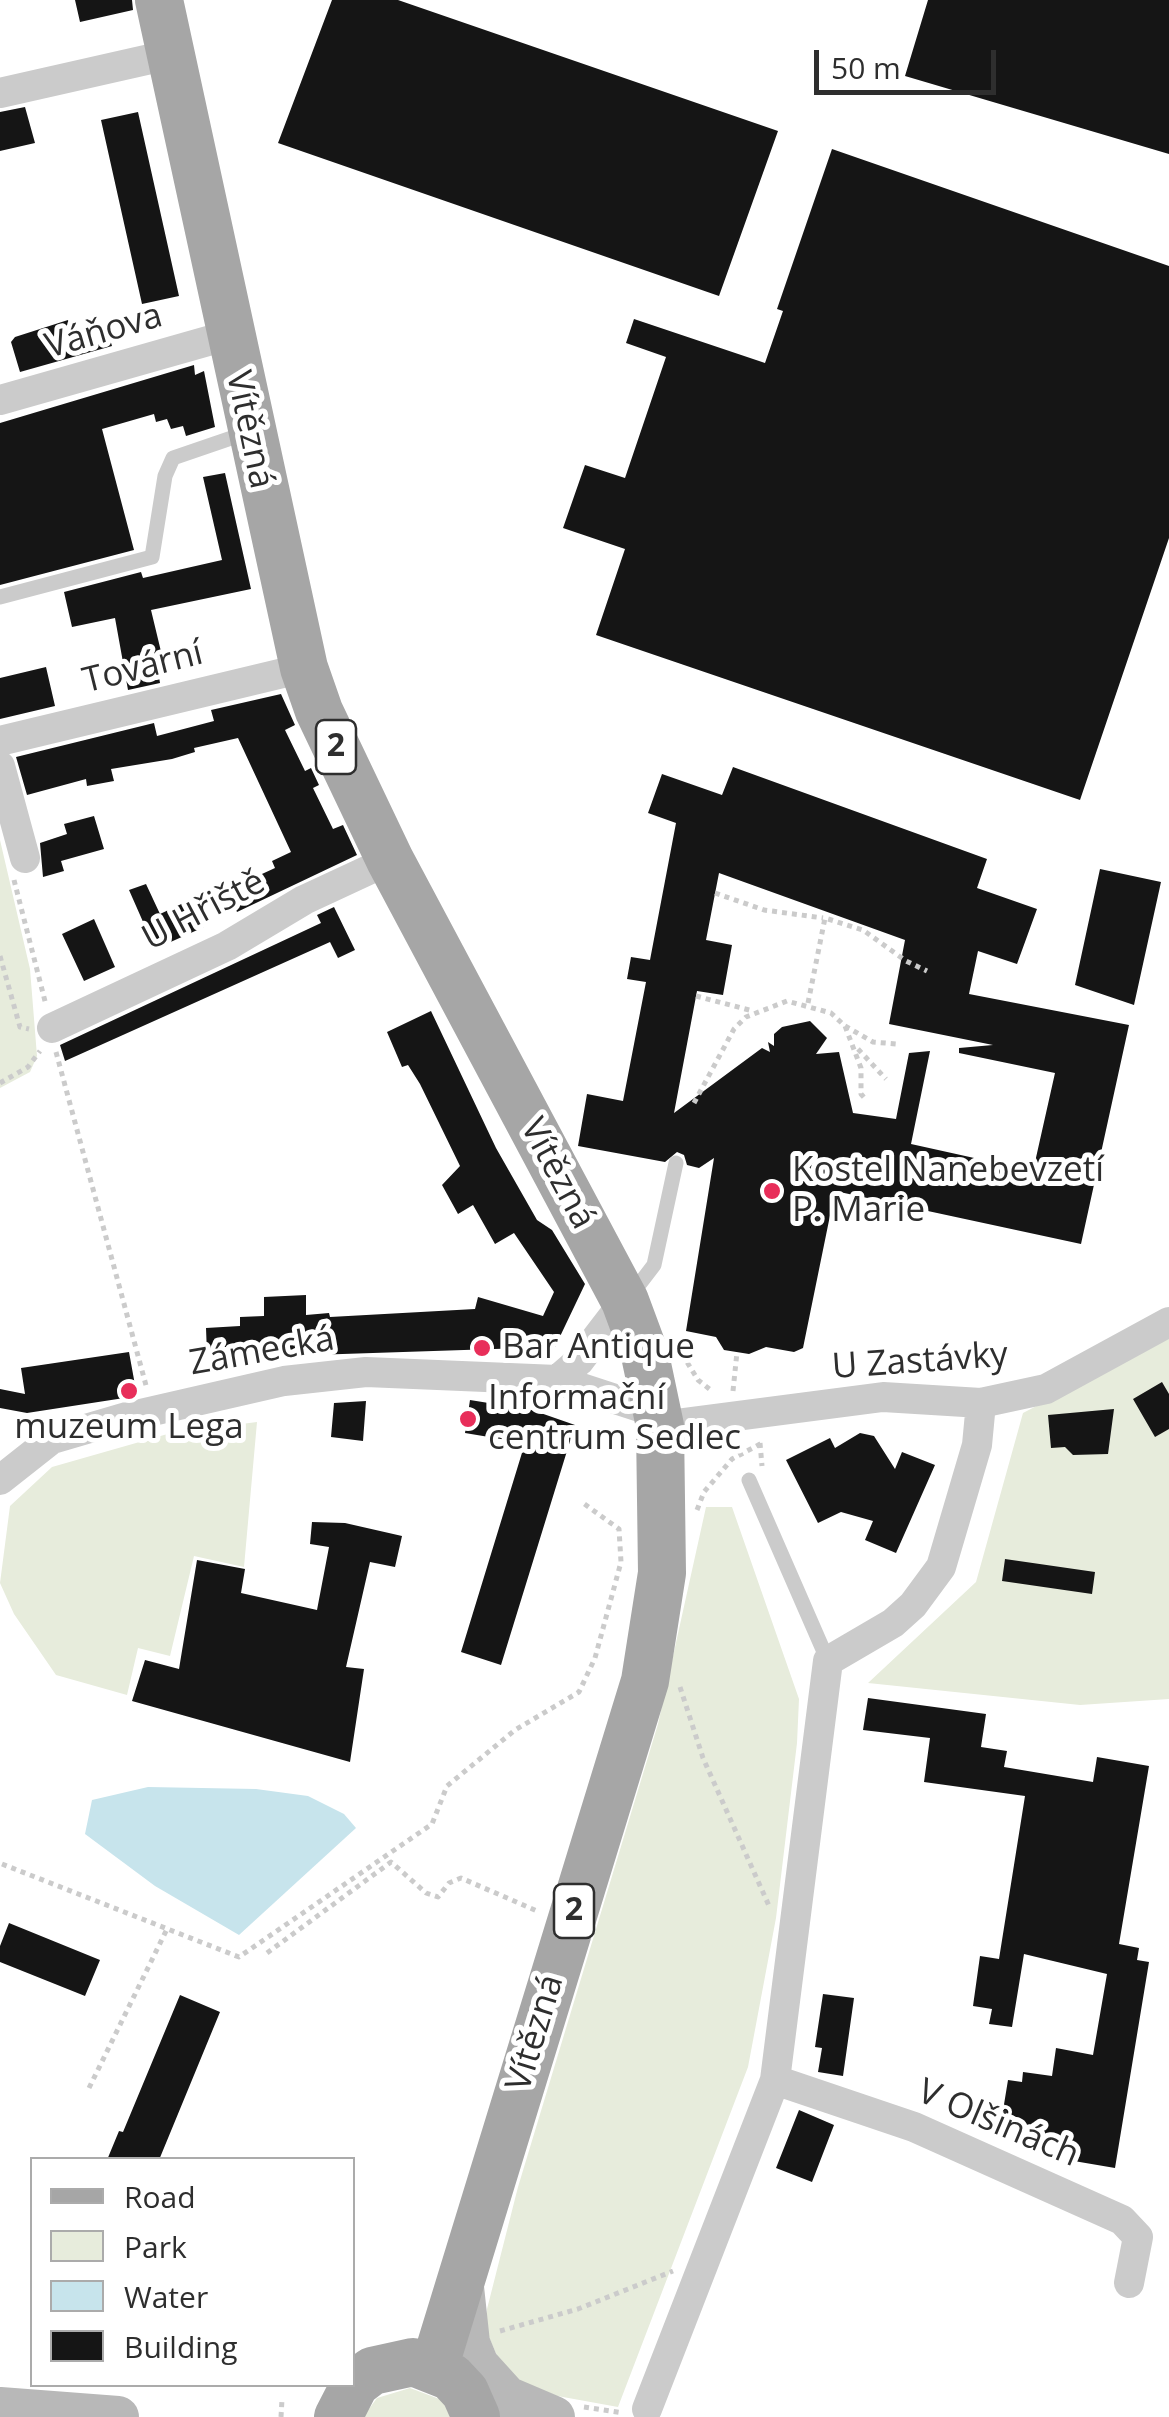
<!DOCTYPE html>
<html>
<head>
<meta charset="utf-8">
<style>
	body { margin:0 }
	#map { position:relative; width:1169px; height:2417px; overflow:hidden; background:#fff; font-family:"Open Sans",sans-serif }
	canvas { display:block }
	.legend { position:absolute; left:30px; top:2157px; width:325px; height:230px; box-sizing:border-box; background:#fff; border:2px solid #ababab; margin:0; padding:12px 18px; list-style:none; font-size:30px; color:#2e2e2e }
	.legend li { display:flex; align-items:center; gap:20px; height:50px }
	.legend b { width:50px; border:2px solid #ababab }
	.scale { position:absolute; left:814px; top:50px; width:182px; height:45px; box-sizing:border-box; border:5px solid #2e2e2e; border-top:0; padding-left:12px; font-size:30px; line-height:35px; white-space:nowrap; color:#2e2e2e; -webkit-text-stroke:8px #fff; paint-order:stroke }
</style>
</head>
<body>
<div id="map">
<canvas width="1169" height="2417"></canvas>
<ul class="legend">
<li><b style="height:12px;background:#a6a6a6"></b>Road</li>
<li><b style="height:28px;background:#e7ecdc"></b>Park</li>
<li><b style="height:28px;background:#c7e4ec"></b>Water</li>
<li><b style="height:28px;background:#151515"></b>Building</li>
</ul>
<div class="scale">50 m</div>
</div>
<script>
const ctx = document.querySelector('canvas').getContext('2d');
ctx.lineJoin = 'round';
function fill(path, color) { ctx.fillStyle = color; ctx.fill(path, 'evenodd'); }
const toPath = rows => new Path2D(rows.map(r => 'M' + r).join(''));
function trace(path, color, width, dash) { ctx.strokeStyle = color; ctx.lineWidth = width; ctx.lineCap = dash ? 'butt' : 'round'; ctx.setLineDash(dash || []); ctx.stroke(path); }
function label(font, color, halo, rows, align = 'center') {
  ctx.font = font + ' "Open Sans",sans-serif'; ctx.lineWidth = 10; ctx.setLineDash([]); ctx.textBaseline = 'middle'; ctx.strokeStyle = halo; ctx.fillStyle = color; for (const [text, x, y, turn = 0] of rows) {
    ctx.save(); ctx.translate(x, y); ctx.rotate((+turn || 0) * Math.PI / 180); ctx.textAlign = isNaN(turn) ? turn : align; if (halo) ctx.strokeText(text, 0, 0); ctx.fillText(text, 0, 0); ctx.restore();
  }
}
fill(toPath([
	[0,840,30,969,37,1056,30,1072,0,1088],
	[1169,1337,1169,1699,1080,1705,868,1683,976,1582,1023,1413],
	[257,1422,244,1567,194,1556,170,1656,138,1648,127,1695,56,1675,14,1614,0,1583,10,1506,52,1467,171,1433],
	[706,1507,732,1507,799,1699,797,1743,776,1918,748,2067,618,2407,530,2391,500,2363,486,2330,487,2309,518,2187,658,1724],
	[410,2388,442,2400,453,2417,363,2417,377,2398]
]), '#e7ecdc');
fill(toPath([
	[148,1787,256,1789,308,1796,344,1814,356,1828,239,1935,155,1886,85,1834,92,1800]
]), '#c7e4ec');
fill(toPath([
	[75,0,132,0,133,10,80,22],
	[332,0,398,0,778,131,719,296,278,143],
	[928,0,1169,0,1169,154,905,76],
	[25,107,35,143,0,151,0,112],
	[138,112,179,296,142,304,101,120],
	[832,149,1169,266,1169,538,1080,800,596,635,625,549,563,528,585,465,625,478,666,357,626,343,634,319,765,363,783,311,777,309],
	[68,320,72,333,106,325,112,346,20,372,11,342,15,337],
	[194,365,195,375,204,371,215,427,186,436,183,426,171,429,167,419,156,422,154,414,102,429,134,550,0,585,0,423],
	[225,473,251,589,151,610,164,664,157,665,160,683,128,690,115,618,72,627,64,592,141,572,143,578,222,560,203,477],
	[46,667,55,706,0,719,0,678],
	[281,694,295,725,285,730,305,771,311,768,319,785,313,788,333,829,343,825,357,855,237,912,227,890,275,868,272,861,291,852,238,738,194,748,195,752,172,759,111,769,114,781,87,786,86,779,27,795,16,757,154,723,157,736,214,721,211,710],
	[733,767,987,859,977,888,1037,909,1017,964,978,951,969,994,1129,1025,1081,1244,835,1191,803,1348,794,1352,766,1347,749,1354,724,1350,716,1337,686,1331,714,1158,699,1168,687,1165,684,1155,677,1152,665,1162,578,1146,587,1094,623,1101,646,982,627,979,631,957,650,960,676,823,648,813,662,774,722,795],
	[719,873,905,940,889,1024,993,1045,959,1048,959,1053,1055,1073,1033,1171,911,1144,930,1051,909,1053,896,1119,853,1113,839,1052,816,1054,827,1038,810,1021,782,1027,774,1034,774,1046,768,1042,770,1052,762,1048,674,1113,697,991,723,995,732,945,706,940],
	[94,816,104,849,61,861,64,871,43,877,40,843,67,834,64,824],
	[1100,869,1161,882,1134,1005,1075,985],
	[146,884,160,914,192,899,204,927,155,949,129,890],
	[334,907,355,950,338,958,330,942,65,1061,60,1045,321,923,317,915],
	[94,919,115,967,84,981,62,934],
	[431,1011,496,1148,537,1220,552,1230,585,1284,555,1347,221,1358,207,1354,206,1328,240,1326,240,1317,264,1316,264,1297,306,1295,306,1315,329,1313,330,1317,475,1309,478,1297,543,1316,554,1292,514,1233,495,1244,473,1205,458,1214,442,1185,460,1166,420,1084,408,1065,402,1067,387,1032],
	[129,1352,137,1396,27,1413,0,1408,0,1389,25,1394,21,1368],
	[1162,1382,1169,1394,1169,1429,1155,1437,1133,1399],
	[470,1400,532,1410,575,1425,501,1665,461,1652,525,1443,465,1433],
	[366,1401,363,1441,331,1437,334,1403],
	[1114,1409,1108,1454,1073,1455,1065,1447,1051,1448,1048,1415],
	[860,1433,874,1436,895,1469,902,1452,935,1465,896,1553,865,1540,873,1521,841,1512,818,1523,786,1460,830,1438,835,1448],
	[312,1522,345,1523,402,1536,395,1567,370,1562,346,1667,364,1669,350,1762,132,1701,145,1660,179,1669,197,1560,245,1569,241,1593,317,1610,329,1547,310,1544],
	[1005,1559,1095,1572,1092,1594,1002,1581],
	[868,1698,986,1714,981,1747,1007,1751,1004,1767,1093,1782,1097,1757,1149,1766,1119,1944,1139,1948,1137,1960,1149,1962,1115,2168,1068,2160,1070,2146,999,2135,1008,2080,1022,2082,1023,2072,1052,2076,1056,2048,1093,2055,1107,1974,1024,1954,1012,2027,989,2024,992,2009,973,2006,980,1956,999,1959,1025,1796,924,1782,930,1738,863,1730],
	[9,1923,100,1960,85,1996,0,1962,0,1946],
	[823,1994,854,1998,843,2076,818,2072,822,2048,815,2047],
	[180,1995,220,2012,159,2160,107,2160,119,2131,123,2132],
	[799,2110,834,2125,812,2182,776,2168]
]), '#151515');
trace(toPath([
	[14,880,46,1005],
	[715,893,764,910,823,918],
	[0,956,20,1027,29,1029],
	[696,996,753,1011],
	[808,1003,825,918,863,930,906,961,927,971],
	[845,1026,873,1042,897,1044],
	[858,1049,886,1079],
	[56,1052,147,1389],
	[0,1083,28,1067,40,1051],
	[694,1103,734,1029,746,1017,787,1001,831,1013,845,1026,861,1068,861,1094,867,1101],
	[682,1354,698,1380,712,1391],
	[733,1391,737,1352],
	[760,1443,762,1466],
	[697,1510,704,1492,732,1459,764,1442],
	[680,1687,703,1758,770,1908],
	[2,1864,239,1957,432,1824,447,1786,515,1730,579,1692,595,1658,621,1562,619,1529,583,1503],
	[267,1953,391,1862,426,1893,438,1897,449,1883,461,1878,537,1911],
	[89,2088,167,1929],
	[500,2331,578,2309,673,2271],
	[584,2407,623,2413],
	[281,2417,282,2399]
]), '#cbcbcb', 5, [5, 5]);
trace(toPath([
	[0,597,152,557,165,476,173,458,246,433],
	[628,1299,654,1265,676,1163],
	[749,1480,828,1661]
]), '#cbcbcb', 15);
trace(toPath([
	[0,93,168,55],
	[0,400,229,335],
	[0,741,304,668],
	[0,766,25,858],
	[52,1028,227,946,304,900,390,860],
	[557,1380,579,1361,625,1301],
	[660,1426,883,1397,981,1403,1046,1389,1169,1322],
	[0,1480,52,1439,127,1417,284,1381,366,1372,557,1380,658,1413],
	[775,2080,914,2127,1122,2220,1138,2237,1129,2283],
	[647,2409,775,2080,828,1661,893,1623,913,1605,941,1567,977,1445,981,1403]
]), '#cbcbcb', 30);
trace(toPath([
	[462,2278,469,2343,478,2365,507,2397,554,2417],
	[0,2408,118,2417]
]), '#b8b8b8', 42);
trace(toPath([
	[159,0,304,668,319,711,390,860,625,1301,645,1355,660,1426,662,1573,645,1681,434,2368],
	[338,2417,355,2384,372,2371,413,2362,451,2377,465,2392,476,2417]
]), '#a6a6a6', 48);
for (const [x, y, r, color] of [
	[772,1191,10,"#e82e5a"],
	[482,1348,10,"#e82e5a"],
	[129,1391,10,"#e82e5a"],
	[468,1419,10,"#e82e5a"]
]) { const dot = new Path2D(); dot.arc(x, y, r, 0, 2 * Math.PI); ctx.fillStyle = color; ctx.fill(dot); trace(dot, '#fff', 4); }
for (const [x, y, w] of [
	[336,747,40],
	[574,1911,40]
]) { const box = new Path2D(); box.roundRect(x - w / 2, y - 27, w, 54, 8); ctx.fillStyle = '#fff'; ctx.fill(box); trace(box, '#2e2e2e', 2.5); }
label('bold 32px', '#2e2e2e', null, [
	["2",336,747],
	["2",574,1911]
]);
label('35px', '#2e2e2e', '#fff', [
	["Váňova",104,332,-16],
	["Vítězná",249,430,78],
	["Tovární",143,668,-14],
	["U Hřiště",204,911,-28],
	["Vítězná",557,1174,62],
	["Zámecká",262,1352,-10],
	["U Zastávky",920,1362,-4],
	["Vítězná",536,2033,-73],
	["V Olšinách",998,2124,23]
]);
label('35px', '#2e2e2e', '#fff', [
	["Kostel Nanebevzetí",792,1171],
	["P. Marie",792,1211],
	["Bar Antique",502,1348],
	["Informační",488,1399],
	["centrum Sedlec",488,1439],
	["muzeum Lega",129,1428,"center"]
], 'left');
</script>
</body>
</html>
